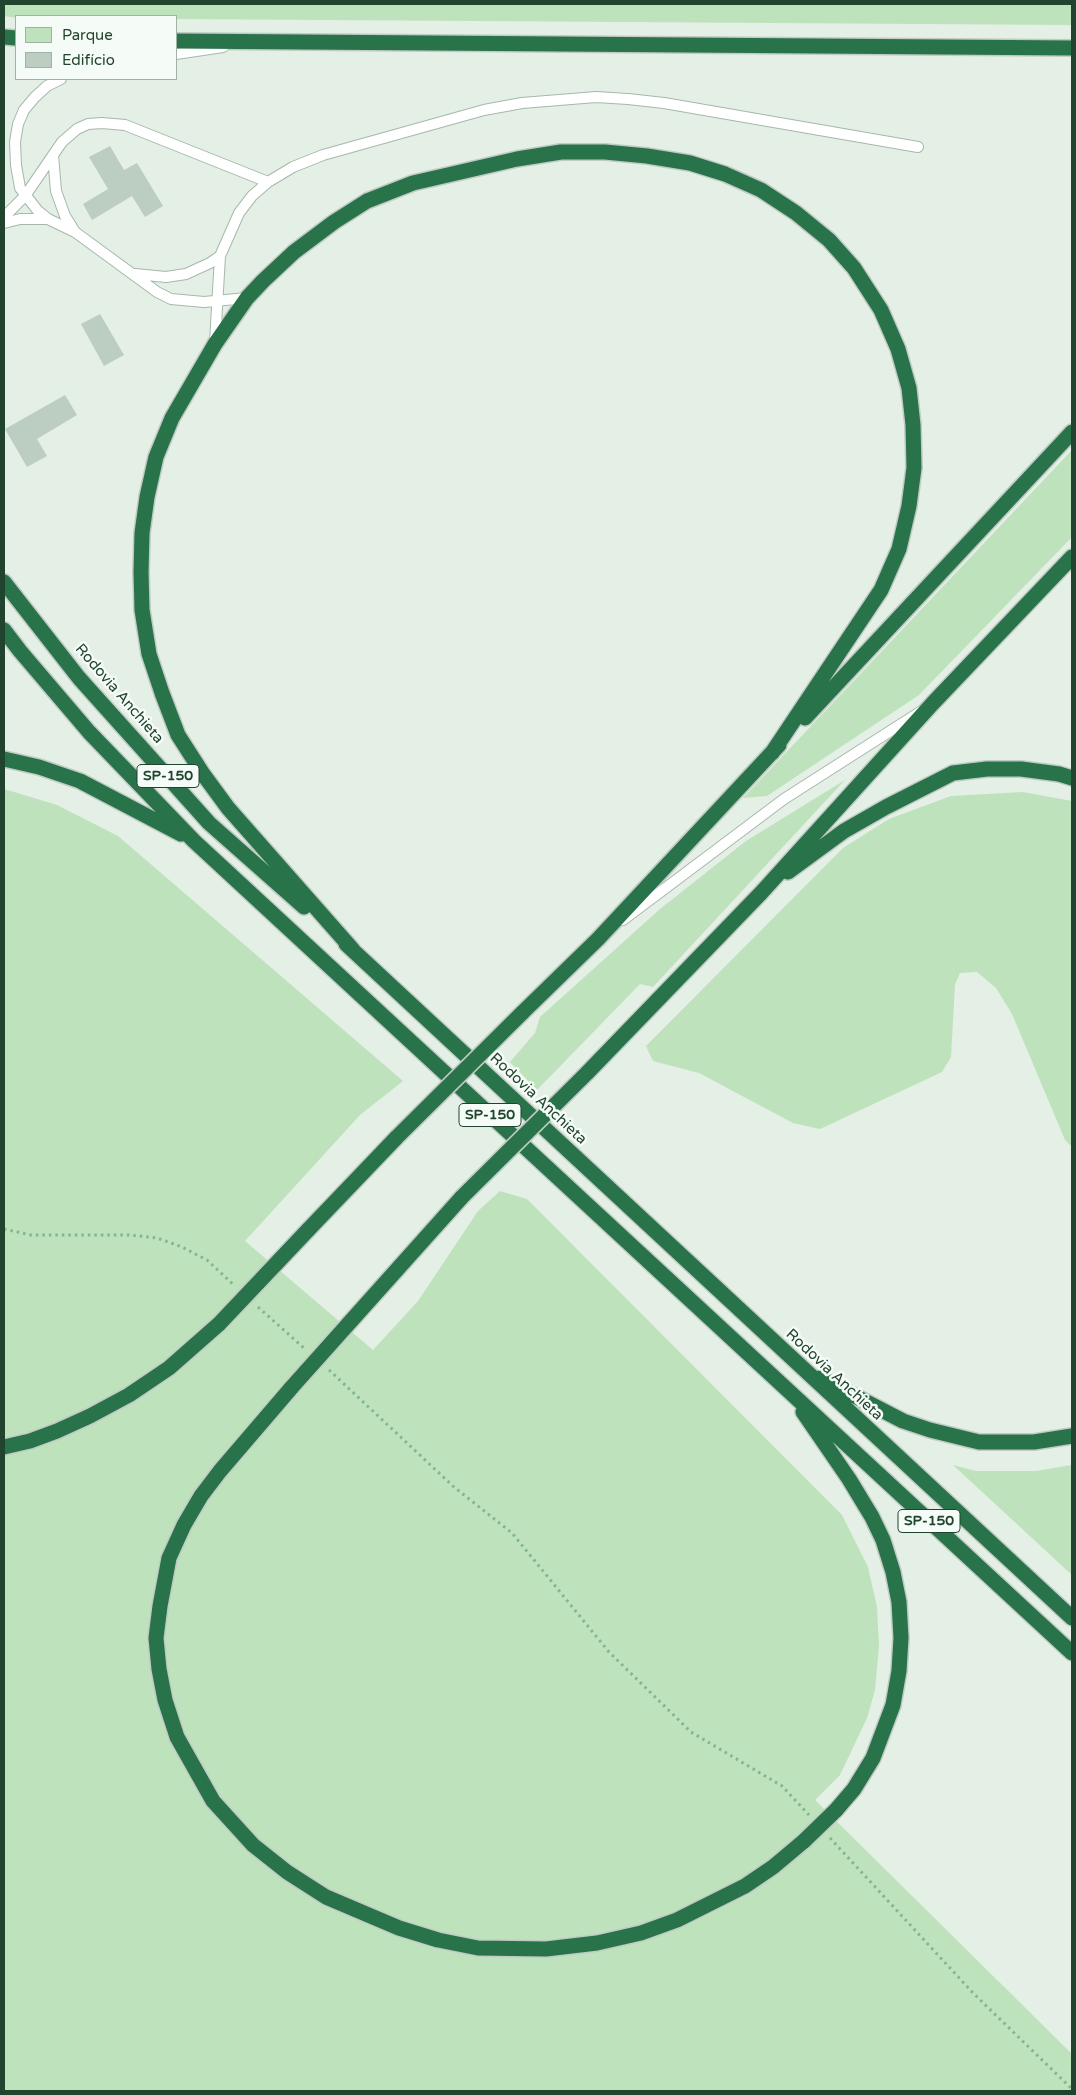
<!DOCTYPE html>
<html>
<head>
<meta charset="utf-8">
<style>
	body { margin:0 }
	#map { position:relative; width:1076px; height:2095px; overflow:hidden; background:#e4efe6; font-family:"Varela Round",sans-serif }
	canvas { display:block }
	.frame { position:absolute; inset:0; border:5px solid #21442e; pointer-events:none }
	.legend { position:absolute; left:15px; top:15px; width:162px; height:65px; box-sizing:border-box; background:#f5fbf6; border:1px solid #a0b2a6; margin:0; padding:6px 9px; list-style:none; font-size:15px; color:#21442e }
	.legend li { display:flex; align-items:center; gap:10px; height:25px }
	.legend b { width:25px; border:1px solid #a0b2a6 }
</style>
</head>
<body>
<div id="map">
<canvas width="1076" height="2095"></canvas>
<div class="frame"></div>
<ul class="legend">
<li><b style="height:14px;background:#bee2bb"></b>Parque</li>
<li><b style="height:14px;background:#bccdc1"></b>Edifício</li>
</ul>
</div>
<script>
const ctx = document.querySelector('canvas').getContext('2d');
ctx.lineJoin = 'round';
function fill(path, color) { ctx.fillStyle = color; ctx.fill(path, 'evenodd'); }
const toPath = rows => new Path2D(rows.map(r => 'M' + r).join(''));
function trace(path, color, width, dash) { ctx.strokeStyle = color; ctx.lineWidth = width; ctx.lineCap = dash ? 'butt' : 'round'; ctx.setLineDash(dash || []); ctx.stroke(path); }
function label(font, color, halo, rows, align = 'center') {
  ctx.font = font + ' "Varela Round",sans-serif'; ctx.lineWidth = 5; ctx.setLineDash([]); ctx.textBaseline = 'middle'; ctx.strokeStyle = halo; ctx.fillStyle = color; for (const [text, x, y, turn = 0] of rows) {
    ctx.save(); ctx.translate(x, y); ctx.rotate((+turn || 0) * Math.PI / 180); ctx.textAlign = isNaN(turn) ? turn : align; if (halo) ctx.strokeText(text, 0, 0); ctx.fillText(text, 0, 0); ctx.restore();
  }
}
fill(toPath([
	[4,4,1072,4,1072,25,176,19,176,16,16,18,4,16],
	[1072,450,1072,537,919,695,767,796,743,798],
	[845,780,653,987,640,984,537,1090,510,1062,535,1033,540,1017,660,909,746,841],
	[4,789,57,805,118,836,403,1081,360,1115,245,1241,373,1350,418,1301,478,1211,500,1191,527,1199,842,1515,868,1567,877,1607,879,1646,875,1690,867,1718,840,1775,815,1800,1072,2054,1072,2091,4,2091],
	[1023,792,1072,801,1072,1147,1065,1140,1012,1014,996,988,977,972,960,973,955,984,951,1057,942,1072,820,1129,793,1123,699,1073,653,1061,646,1046,843,848,889,819,951,796],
	[953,1465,976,1471,1036,1471,1072,1465,1072,1575]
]), '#bee2bb');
fill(toPath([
	[110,146,124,170,137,163,163,206,145,217,132,196,92,220,83,204,108,189,89,157],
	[100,314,124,355,104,366,81,324],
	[65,395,77,415,37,439,47,456,27,467,5,429]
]), '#bccdc1');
const lane = toPath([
	[176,54,223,47],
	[61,79,47,86,35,97,24,110,18,124,15,142,16,165,20,188,38,211,48,219,75,232,157,292,171,299,204,302,247,298],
	[53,155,56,191,65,216,75,232],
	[4,217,25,196,62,142,77,129,88,124,102,123,125,125,268,182],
	[4,223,20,219,48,219],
	[135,274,166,277,186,274,210,263,220,256],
	[215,342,220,256,239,213,252,196,268,182,293,167,323,155,484,110,522,103,596,97,628,99,664,103,918,147],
	[623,920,784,799,920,712]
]);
const highway = toPath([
	[4,37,16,38],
	[176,41,1072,48],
	[4,582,79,678,209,823,304,907],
	[4,630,20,651,89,732,194,841,1072,1653],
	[805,718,1072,432],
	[4,759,39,767,80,781,181,834],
	[788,872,844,831,886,807,953,773,987,769,1021,769,1059,774,1072,778],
	[346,944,1072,1618],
	[353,950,228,808,203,774,178,735,162,693,149,654,142,610,141,572,142,533,147,497,156,457,172,418,215,344,247,298,263,281,294,252,334,222,367,201,413,183,517,159,561,152,605,152,647,156,690,163,725,174,761,190,796,213,829,240,854,268,881,310,898,349,909,388,913,425,914,468,909,506,899,549,881,590,772,753],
	[522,1013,598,939,779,745],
	[587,1073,761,893,933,703,1072,557],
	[308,1230,397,1137],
	[351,1321,462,1197],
	[820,1378,903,1421,930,1430,979,1442,1034,1442,1072,1436],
	[292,1387,220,1471,201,1496,184,1525,169,1558,160,1606,156,1638,159,1669,165,1700,177,1737,213,1801,253,1845,287,1872,326,1897,399,1928,438,1940,478,1948,546,1949,597,1943,641,1933,677,1920,745,1886,773,1867,804,1841],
	[803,1412,849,1479,872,1517,883,1540,893,1572,899,1602,901,1638,899,1671,893,1705,873,1758,854,1789,836,1810],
	[4,1447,30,1441,57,1431,90,1416,129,1395,169,1368,219,1324]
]);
trace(lane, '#a6b8ab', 12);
trace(highway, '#c1cbc4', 18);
trace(toPath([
	[4,1229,31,1235,130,1235,157,1238,182,1247,207,1260,235,1286],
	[258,1307,305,1349],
	[329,1370,454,1487,512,1533,609,1652,691,1732,782,1786,809,1815],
	[830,1838,973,1993,1072,2089]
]), '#81b693', 3, [2.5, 4]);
trace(lane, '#fff', 10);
trace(highway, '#29734a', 15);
const highwayBridge = toPath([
	[397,1137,522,1013],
	[462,1197,587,1073],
	[219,1324,308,1230],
	[292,1387,351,1321],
	[804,1841,836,1810]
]);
trace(highwayBridge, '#c1cbc4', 18, []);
trace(highwayBridge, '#29734a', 15);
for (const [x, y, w] of [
	[168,776,62],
	[490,1115,62],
	[929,1521,62]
]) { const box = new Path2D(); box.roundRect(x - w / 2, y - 11.5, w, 23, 4); ctx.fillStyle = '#f5fbf6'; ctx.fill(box); trace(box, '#21442e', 1); }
label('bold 14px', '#21442e', null, [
	["SP-150",168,776],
	["SP-150",490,1115],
	["SP-150",929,1521]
]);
label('15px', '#21442e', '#f5fbf6', [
	["Rodovia Anchieta",119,694,49],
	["Rodovia Anchieta",538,1099,43],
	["Rodovia Anchieta",834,1375,43]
]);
</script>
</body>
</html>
